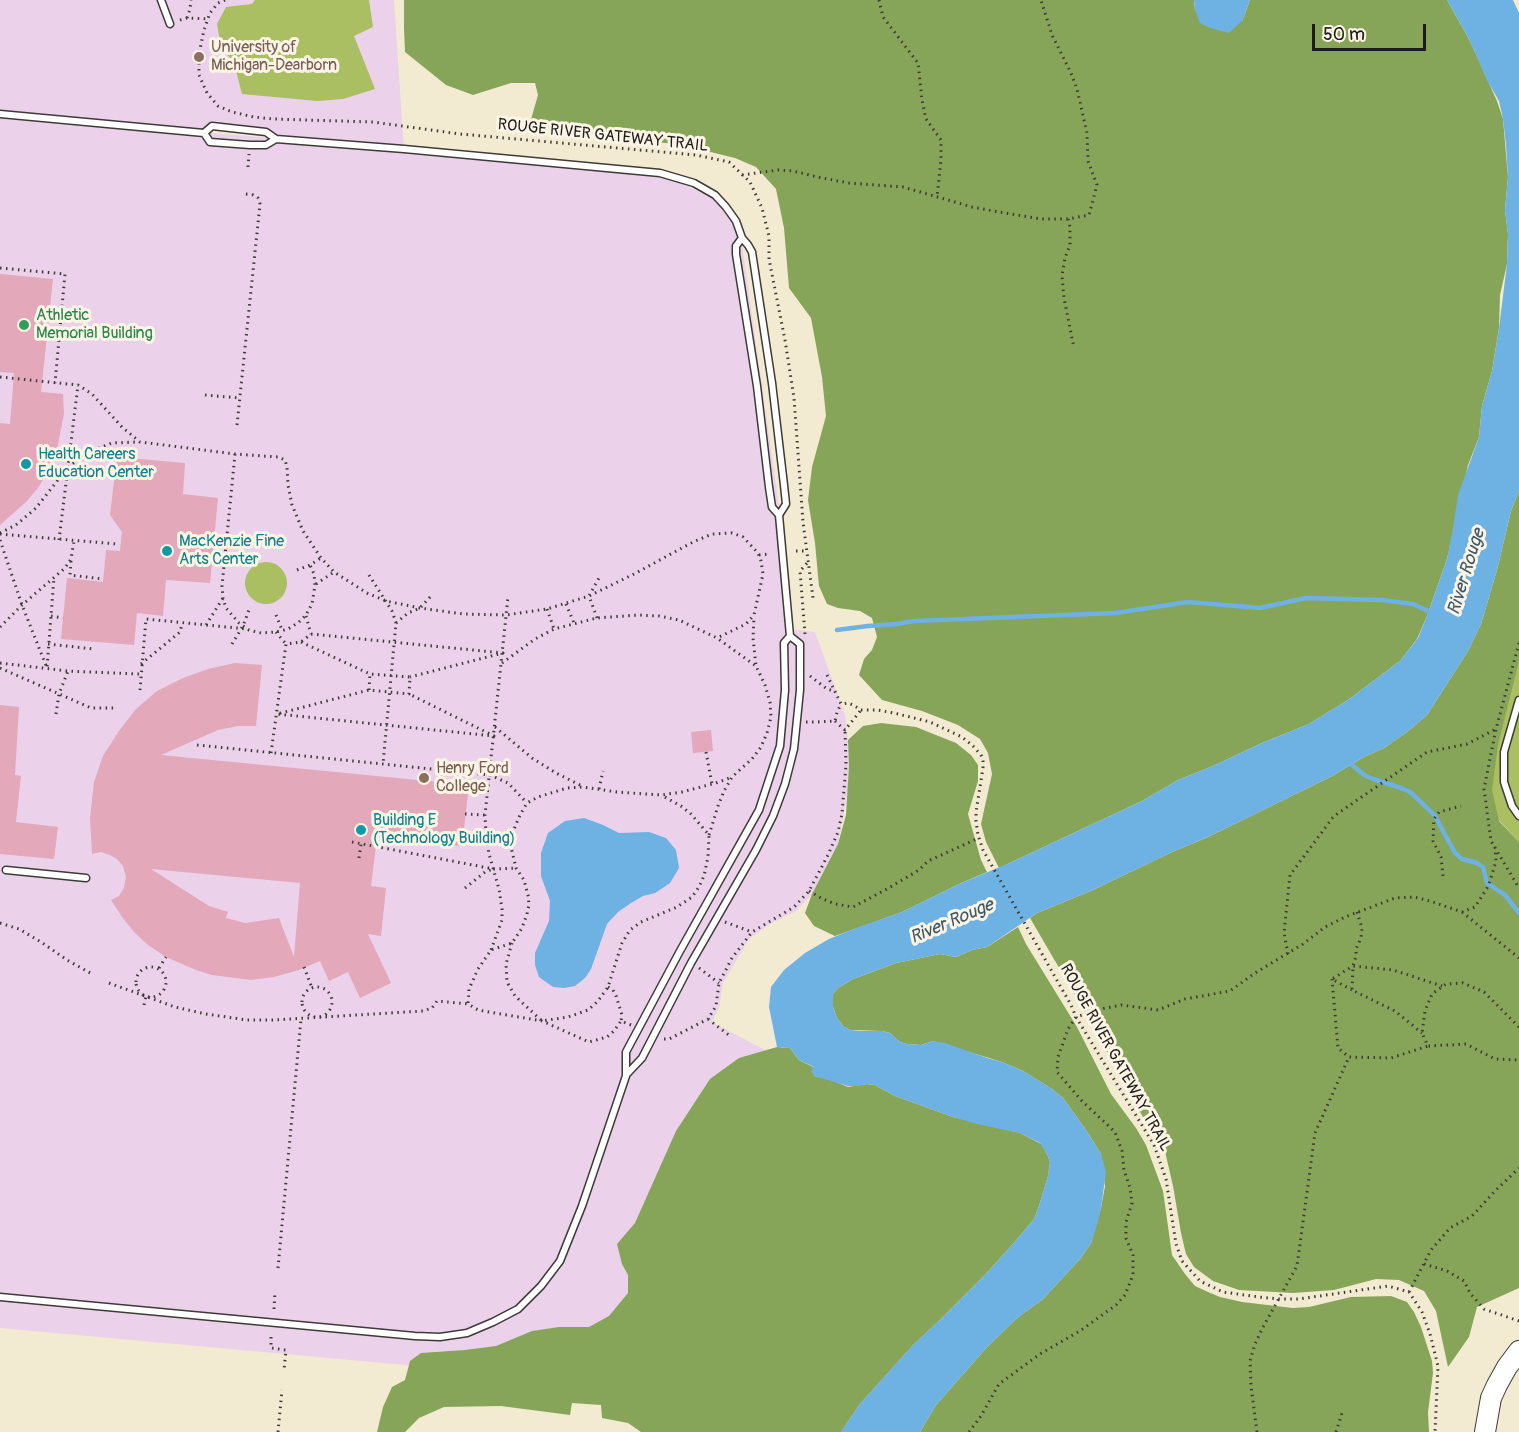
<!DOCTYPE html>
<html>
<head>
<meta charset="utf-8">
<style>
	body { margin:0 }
	#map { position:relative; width:1519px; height:1432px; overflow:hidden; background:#f3ebd1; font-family:Pangolin,sans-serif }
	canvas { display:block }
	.scale { position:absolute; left:1312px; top:24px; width:114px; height:27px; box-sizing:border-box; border:3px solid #1c1c1c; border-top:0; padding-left:8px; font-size:18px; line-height:21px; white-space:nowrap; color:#1c1c1c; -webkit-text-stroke:4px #fcf5e5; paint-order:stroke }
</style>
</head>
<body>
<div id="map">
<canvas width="1519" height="1432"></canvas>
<div class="scale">50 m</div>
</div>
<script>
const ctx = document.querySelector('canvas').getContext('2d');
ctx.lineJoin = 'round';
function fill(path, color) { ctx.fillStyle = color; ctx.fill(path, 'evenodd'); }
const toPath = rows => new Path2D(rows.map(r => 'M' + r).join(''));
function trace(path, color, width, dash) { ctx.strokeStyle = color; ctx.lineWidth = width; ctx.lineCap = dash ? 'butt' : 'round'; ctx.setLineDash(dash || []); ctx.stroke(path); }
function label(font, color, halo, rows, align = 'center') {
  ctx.font = font + ' Pangolin,sans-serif'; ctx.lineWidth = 6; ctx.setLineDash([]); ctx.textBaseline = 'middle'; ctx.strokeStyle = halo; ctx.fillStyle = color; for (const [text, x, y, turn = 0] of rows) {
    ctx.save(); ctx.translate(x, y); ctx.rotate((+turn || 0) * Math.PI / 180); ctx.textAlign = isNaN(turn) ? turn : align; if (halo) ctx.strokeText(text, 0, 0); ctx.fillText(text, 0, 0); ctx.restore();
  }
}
fill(toPath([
	[0,0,394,0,404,150,409,154,660,173,713,198,734,224,742,244,781,521,790,629,815,632,845,715,848,740,849,766,848,790,838,844,812,894,796,911,770,924,749,939,723,983,719,1008,712,1022,814,1076,866,1088,1044,1137,1064,1171,846,1432,640,1432,645,1387,0,1328],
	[134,126,251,132,371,147]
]), '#ecd1ea');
fill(toPath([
	[255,0,369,0,373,27,354,36,375,89,343,99,317,101,242,94,234,63,221,47,217,24,226,7,252,4],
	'245 583a21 21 0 1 1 42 0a21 21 0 1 1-42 0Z',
	[1519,609,1519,842,1471,790]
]), '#aabe62');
fill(toPath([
	[404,0,1194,0,1195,10,1242,21,1250,0,1447,0,1469,39,1497,101,1503,119,1508,177,1505,210,1508,234,1507,264,1500,295,1499,328,1492,371,1482,406,1479,437,1468,465,1447,559,1427,616,1417,639,1400,661,1348,700,1309,724,1262,743,1213,766,1178,780,1142,801,999,868,986,842,981,824,992,774,988,753,980,739,958,725,922,711,882,700,859,675,864,659,872,650,877,637,872,618,860,611,838,608,827,604,819,586,815,543,808,500,812,467,826,416,822,377,811,318,789,288,784,228,776,189,756,167,735,158,682,145,550,129,530,123,538,95,535,83,511,83,473,95,446,85,405,52,404,28],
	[1519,491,1519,661,1498,745,1492,790,1499,821,1519,842,1519,1288,1477,1307,1469,1337,1448,1367,1436,1311,1424,1291,1399,1280,1376,1279,1334,1290,1293,1293,1239,1290,1213,1281,1194,1267,1186,1254,1181,1233,1173,1186,1164,1147,1143,1117,1079,1002,1030,918,1037,913,1093,890,1172,852,1208,837,1332,776,1364,757,1384,748,1407,732,1427,715,1468,651,1481,624,1497,570,1511,511],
	[881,723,916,727,956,743,971,755,978,765,978,781,968,814,981,860,987,872,957,885,902,912,835,936,814,926,805,913,812,894,838,844,846,815,849,766,848,740,863,726],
	[1018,927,1026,944,1077,1027,1111,1094,1136,1128,1146,1145,1163,1191,1172,1255,1185,1274,1195,1286,1208,1292,1220,1297,1242,1302,1293,1308,1309,1307,1351,1297,1391,1296,1407,1302,1414,1312,1421,1327,1432,1361,1433,1373,1428,1412,1429,1432,920,1432,936,1405,987,1347,1017,1318,1043,1299,1080,1259,1091,1243,1101,1208,1105,1186,1101,1154,1086,1130,1063,1098,1052,1089,1023,1071,1002,1062,933,1041,921,1045,907,1044,900,1042,890,1033,882,1031,851,1030,844,1027,837,1018,833,1007,833,994,838,988,853,979,896,963,940,954,956,957,972,950,987,947],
	[777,1047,790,1048,799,1060,815,1068,814,1076,831,1080,848,1087,867,1084,875,1085,895,1096,953,1117,1020,1133,1041,1144,1047,1154,1050,1162,1048,1176,1039,1206,1034,1219,1013,1244,984,1276,941,1319,914,1344,859,1405,841,1432,641,1432,628,1423,602,1418,601,1405,572,1403,570,1415,501,1406,444,1407,419,1418,405,1432,377,1432,383,1407,392,1387,405,1380,410,1361,421,1353,465,1350,496,1346,532,1331,559,1327,589,1327,609,1316,628,1293,628,1275,622,1264,617,1244,635,1223,676,1131,710,1079,739,1058]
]), '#87a558');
fill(toPath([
	[1194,0,1250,0,1242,21,1229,33,1210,28,1200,23,1195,10],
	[1447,0,1513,0,1519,13,1519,491,1511,511,1497,570,1481,624,1468,651,1427,715,1407,732,1384,748,1364,757,1332,776,1208,837,1172,852,1093,890,1037,913,987,947,972,950,956,957,940,954,896,963,853,979,838,988,833,994,833,1007,837,1018,844,1027,851,1030,859,1031,882,1031,890,1033,900,1042,907,1044,921,1045,933,1041,945,1043,987,1058,1002,1062,1023,1071,1052,1089,1063,1098,1086,1130,1101,1154,1106,1172,1101,1208,1097,1225,1091,1243,1080,1259,1043,1299,1017,1318,987,1347,936,1405,920,1432,841,1432,859,1405,914,1344,941,1319,984,1276,1013,1244,1034,1219,1039,1206,1048,1176,1050,1162,1047,1154,1040,1143,1020,1133,977,1124,953,1117,895,1096,875,1085,867,1084,857,1086,848,1086,814,1076,811,1071,814,1067,799,1060,790,1048,777,1047,769,1007,771,987,784,970,805,953,829,939,859,927,902,912,957,885,1014,861,1142,801,1178,780,1213,766,1262,743,1309,724,1348,700,1400,661,1418,638,1427,616,1447,559,1453,528,1458,495,1479,437,1482,406,1492,371,1499,328,1507,264,1508,235,1505,210,1508,177,1506,145,1503,119,1499,101,1488,82,1469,39],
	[584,818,603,825,619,833,649,832,666,838,676,850,679,868,670,883,655,893,643,896,631,903,618,912,607,924,591,969,585,978,575,986,564,988,553,987,539,977,535,965,535,953,549,921,550,901,541,876,541,853,548,833,565,821]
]), '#6eb1e3');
trace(toPath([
	[837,630,868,626,897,624,914,621,1115,613,1188,602,1260,608,1306,598,1382,600,1413,604,1432,613],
	[1350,759,1353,766,1366,776,1373,779,1401,788,1410,792,1424,805,1435,816,1455,853,1462,859,1477,863,1483,867,1487,883,1505,895,1519,913]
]), '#6eb1e3', 4.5);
fill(toPath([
	[0,274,53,279,41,392,63,394,64,414,56,454,47,473,38,488,26,502,0,525,0,423,10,424,14,373,0,372],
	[117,457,185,463,183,494,218,498,210,583,166,580,163,616,137,613,134,645,61,639,67,578,103,582,106,550,120,551,122,532,110,515],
	[235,663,262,665,256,726,238,726,218,730,161,755,469,785,462,846,377,838,371,886,386,888,381,936,368,934,391,983,360,998,348,972,329,981,320,961,299,970,274,977,251,980,212,975,196,970,166,957,148,945,134,932,122,917,111,900,119,896,124,888,126,877,123,866,117,859,110,855,101,852,92,854,90,818,94,782,103,756,119,731,136,709,157,691,183,678,208,669],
	[151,869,300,883,294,957,279,918,245,923,226,918,228,912,209,906],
	[0,705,19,707,15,775,21,776,16,822,58,827,54,859,0,854],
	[711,730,713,751,693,753,691,732]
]), '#e3a8b9');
const lane = toPath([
	[161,0,170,24],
	[0,114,204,133,212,126,266,132,276,139,404,149,660,173,694,183,715,195,726,207,736,221,742,238,748,245,752,252,772,383,784,485,786,504,779,515,772,507,769,487,757,386,736,254,736,246,742,238],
	[204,133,210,142,250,145,266,145,276,139],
	[1519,700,1504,752,1504,782,1512,806,1519,816],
	[6,870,86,878],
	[626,1075,642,1058,691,963,756,850,773,816,785,784,794,749,800,690,800,644,790,636,779,515],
	[0,1297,415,1336,440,1337,467,1333,493,1322,518,1309,541,1286,560,1261,582,1206,626,1076,626,1052,680,951,759,810,780,746,785,690,784,643,790,636]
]);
const primary = toPath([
	[1485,1432,1491,1398,1497,1385,1507,1367,1519,1351]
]);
trace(lane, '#3c3b37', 9);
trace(primary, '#3c3b37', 22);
trace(toPath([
	[225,0,218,3,210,13,204,30,199,54,199,75,207,93,218,106,232,112,254,117,273,119,373,122,460,134,696,155,729,162,750,182,762,208,769,236,769,259,785,340,794,398,803,522,813,598],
	[879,0,883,17,918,63,922,100,926,119,941,140,941,160,937,197],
	[187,18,190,9,191,0],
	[180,20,187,18,208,19],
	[248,167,249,154],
	[742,175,778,170,793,171,822,178,849,183,903,187,972,207,1005,213,1041,219,1068,219,1089,215,1097,185,1088,161,1087,133,1077,89,1071,73,1052,35,1041,0],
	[1068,219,1070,227,1070,245,1065,258,1062,275,1064,298,1074,348],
	[0,268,65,274,55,383],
	[0,377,78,385,92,394,122,427,140,442,235,454,278,457,285,460,287,467,288,485,292,505,303,531,321,558,334,572,367,593,386,601,420,608,463,614,506,615,547,609,589,596,634,574,693,542,712,534,732,533,743,537,758,553,761,561,763,574,754,615,746,624,717,638],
	[205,395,240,398],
	[237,425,260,204,258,198,253,195,245,194],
	[235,454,222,586,223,598,226,608,239,623,249,630,261,633,276,632,288,629,299,622,306,615,312,604,315,585,314,574,310,565],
	[0,533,16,525,36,508,68,467,89,452,112,443,138,442],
	[0,534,117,544],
	[0,540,22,605,47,668,54,577],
	[59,540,78,385],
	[796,551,806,551],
	[759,555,770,554],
	[71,561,70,575,103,579],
	[297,570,310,565,321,558],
	[369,575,392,611,396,623,383,764],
	[316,584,334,572],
	[566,604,574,623],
	[547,609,554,629],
	[276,615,282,630],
	[51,616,63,618],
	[306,616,311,634],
	[597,618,589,596,600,576],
	[396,623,408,613,420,608,432,595],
	[206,625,223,598],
	[0,627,22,605,65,568,71,559,74,541],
	[276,632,286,644],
	[805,634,800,571,808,562],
	[301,642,370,674],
	[1519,643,1496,729,1484,789,1491,841,1519,888],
	[48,644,94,649],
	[232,644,243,626,249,610],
	[0,663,68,671,140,674],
	[502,663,535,639,554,629,597,618,638,615,659,616,679,620,717,638,756,666],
	[141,664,180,632,182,624],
	[0,668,91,708,114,708],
	[827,675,841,704,848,703,853,705,861,710,877,710,894,713,930,722,962,737,973,746,981,755,983,761,983,768,976,812,976,821,978,835,983,850,1071,1005,1076,1017,1154,1145,1166,1179,1176,1244,1182,1261,1200,1281,1223,1292,1259,1297,1279,1299,1299,1299,1388,1286,1409,1292,1422,1312,1430,1334,1438,1366,1435,1432],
	[810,676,827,689,834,691],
	[140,690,146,619,247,629],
	[369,690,370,674,410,677,409,694,369,690,277,714,494,736,409,694],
	[56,714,59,694,68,671],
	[835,721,845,730,861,710],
	[806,722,817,722,835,721,837,712,841,704],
	[495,727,532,758,556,773,582,786],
	[197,745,490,775,508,783,527,803],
	[706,752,712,784],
	[271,753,286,644,301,642,311,634,503,653,410,677],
	[599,789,603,771],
	[465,814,485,815],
	[709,835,718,806,724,791,732,777,752,759,761,747,767,733,771,717,770,702,765,685,756,666,753,638,754,617],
	[352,842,494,869,516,868],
	[359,858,361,844],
	[1443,876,1441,857,1433,841,1434,819,1439,812,1461,806],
	[465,888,485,872,493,869],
	[809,891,821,898,835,904,853,907,887,889,919,870,928,861,979,838],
	[1357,912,1362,928,1361,938,1356,949,1356,956,1353,966,1352,990,1395,1011,1422,1033],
	[1462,912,1519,958],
	[725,922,752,932],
	[0,923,19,929,41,942,67,960,92,974],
	[512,943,506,964,507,982,515,996,542,1021,568,1017,588,1010,598,1001,608,987,622,943,630,930,641,922,677,907,692,897,699,887,704,876,708,857,709,835,691,814,681,806,661,795],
	[491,950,502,920,502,909,499,889,489,854,486,834,485,815,508,597],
	[1288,954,1284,933,1290,875,1334,816,1427,752,1467,744,1496,729],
	[304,967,312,988],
	'136 982a15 15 0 1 1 30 0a15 15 0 1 1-30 0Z',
	[159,968,166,957],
	[699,968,719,983],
	[1332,979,1338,1048,1349,1057,1391,1058,1428,1046],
	[109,983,175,1007,206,1014,247,1020,274,1020,423,1011,432,1008,437,1001,468,1004],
	'302 1002a15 15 0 1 1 30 0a15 15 0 1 1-30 0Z',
	[608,987,613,990,616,996,622,1015,621,1021],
	[1352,990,1332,979,1353,966,1393,970,1442,986],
	[144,1005,146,996],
	[708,1019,730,1036],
	[631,1025,621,1021,614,1031,607,1037,589,1042,542,1021,478,1010,468,1004,469,989,478,969,491,950,512,943,522,928,527,914,529,905,528,895,524,880,516,868,511,847,514,829,520,815,527,803,538,797,567,788,583,787,617,792,661,795,682,792,716,783,732,777],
	[1519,1027,1484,992,1463,983,1446,984,1432,994,1425,1011,1422,1033,1428,1046,1466,1044,1495,1059,1519,1060],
	[664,1039,669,1039,708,1019,716,1006,719,983,732,958,752,932,794,907,809,891,828,855,838,832,842,814,846,765,845,730],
	[1424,1264,1447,1271,1464,1281,1470,1293,1484,1309,1519,1321],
	[278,1268,301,1019],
	[1409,1292,1431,1250,1450,1228,1472,1216,1495,1191,1519,1168],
	[274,1309,275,1292],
	[271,1337,271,1348,286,1350,284,1370],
	[278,1432,282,1390],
	[969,1432,981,1416,999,1384,1040,1354,1080,1331,1116,1305,1125,1295,1133,1275,1133,1255,1126,1238,1126,1222,1132,1203,1130,1188,1124,1170,1122,1151,1115,1132,1082,1101,1057,1072,1058,1057,1068,1029,1076,1017,1101,1009,1122,1005,1158,1010,1185,999,1230,991,1255,973,1303,944,1325,927,1345,917,1395,898,1414,897,1430,901,1462,912,1475,907,1487,888,1490,881,1496,861,1495,846],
	[1257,1432,1251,1386,1250,1361,1255,1344,1263,1327,1297,1266,1315,1133,1349,1057],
	[1336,1432,1342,1413]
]), '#3c3b37', 3, [1.5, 4.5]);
trace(lane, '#fff', 6);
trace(primary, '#fff', 20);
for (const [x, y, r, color] of [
	[199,57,6,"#8d6e63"],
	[24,325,6,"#2e9e5b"],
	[26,464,6,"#0f9aa8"],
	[167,551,6,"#0f9aa8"],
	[424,778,6,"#8d6e63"],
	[361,830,6,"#0f9aa8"]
]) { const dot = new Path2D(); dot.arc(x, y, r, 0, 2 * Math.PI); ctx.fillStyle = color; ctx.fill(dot); trace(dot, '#fcf5e5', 2); }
label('16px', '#785e54', '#fcf5e5', [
	["University of",211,48],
	["Michigan-Dearborn",211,66],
	["Henry Ford",436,769],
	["College",436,787]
], 'left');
label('16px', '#1c1c1c', '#fcf5e5', [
	["ROUGE RIVER GATEWAY TRAIL",603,136,6],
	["ROUGE RIVER GATEWAY TRAIL",1115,1058,61]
]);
label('16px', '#27864d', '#fcf5e5', [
	["Athletic",36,316],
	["Memorial Building",36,334]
], 'left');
label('16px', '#0d838f', '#fcf5e5', [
	["Health Careers",38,455],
	["Education Center",38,473],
	["MacKenzie Fine",179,542],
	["Arts Center",179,560],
	["Building E",373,821],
	["(Technology Building)",373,839]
], 'left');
label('italic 18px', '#3d586c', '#fcf5e5', [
	["River Rouge",1467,572,-73],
	["River Rouge",952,922,-23]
]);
</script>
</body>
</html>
